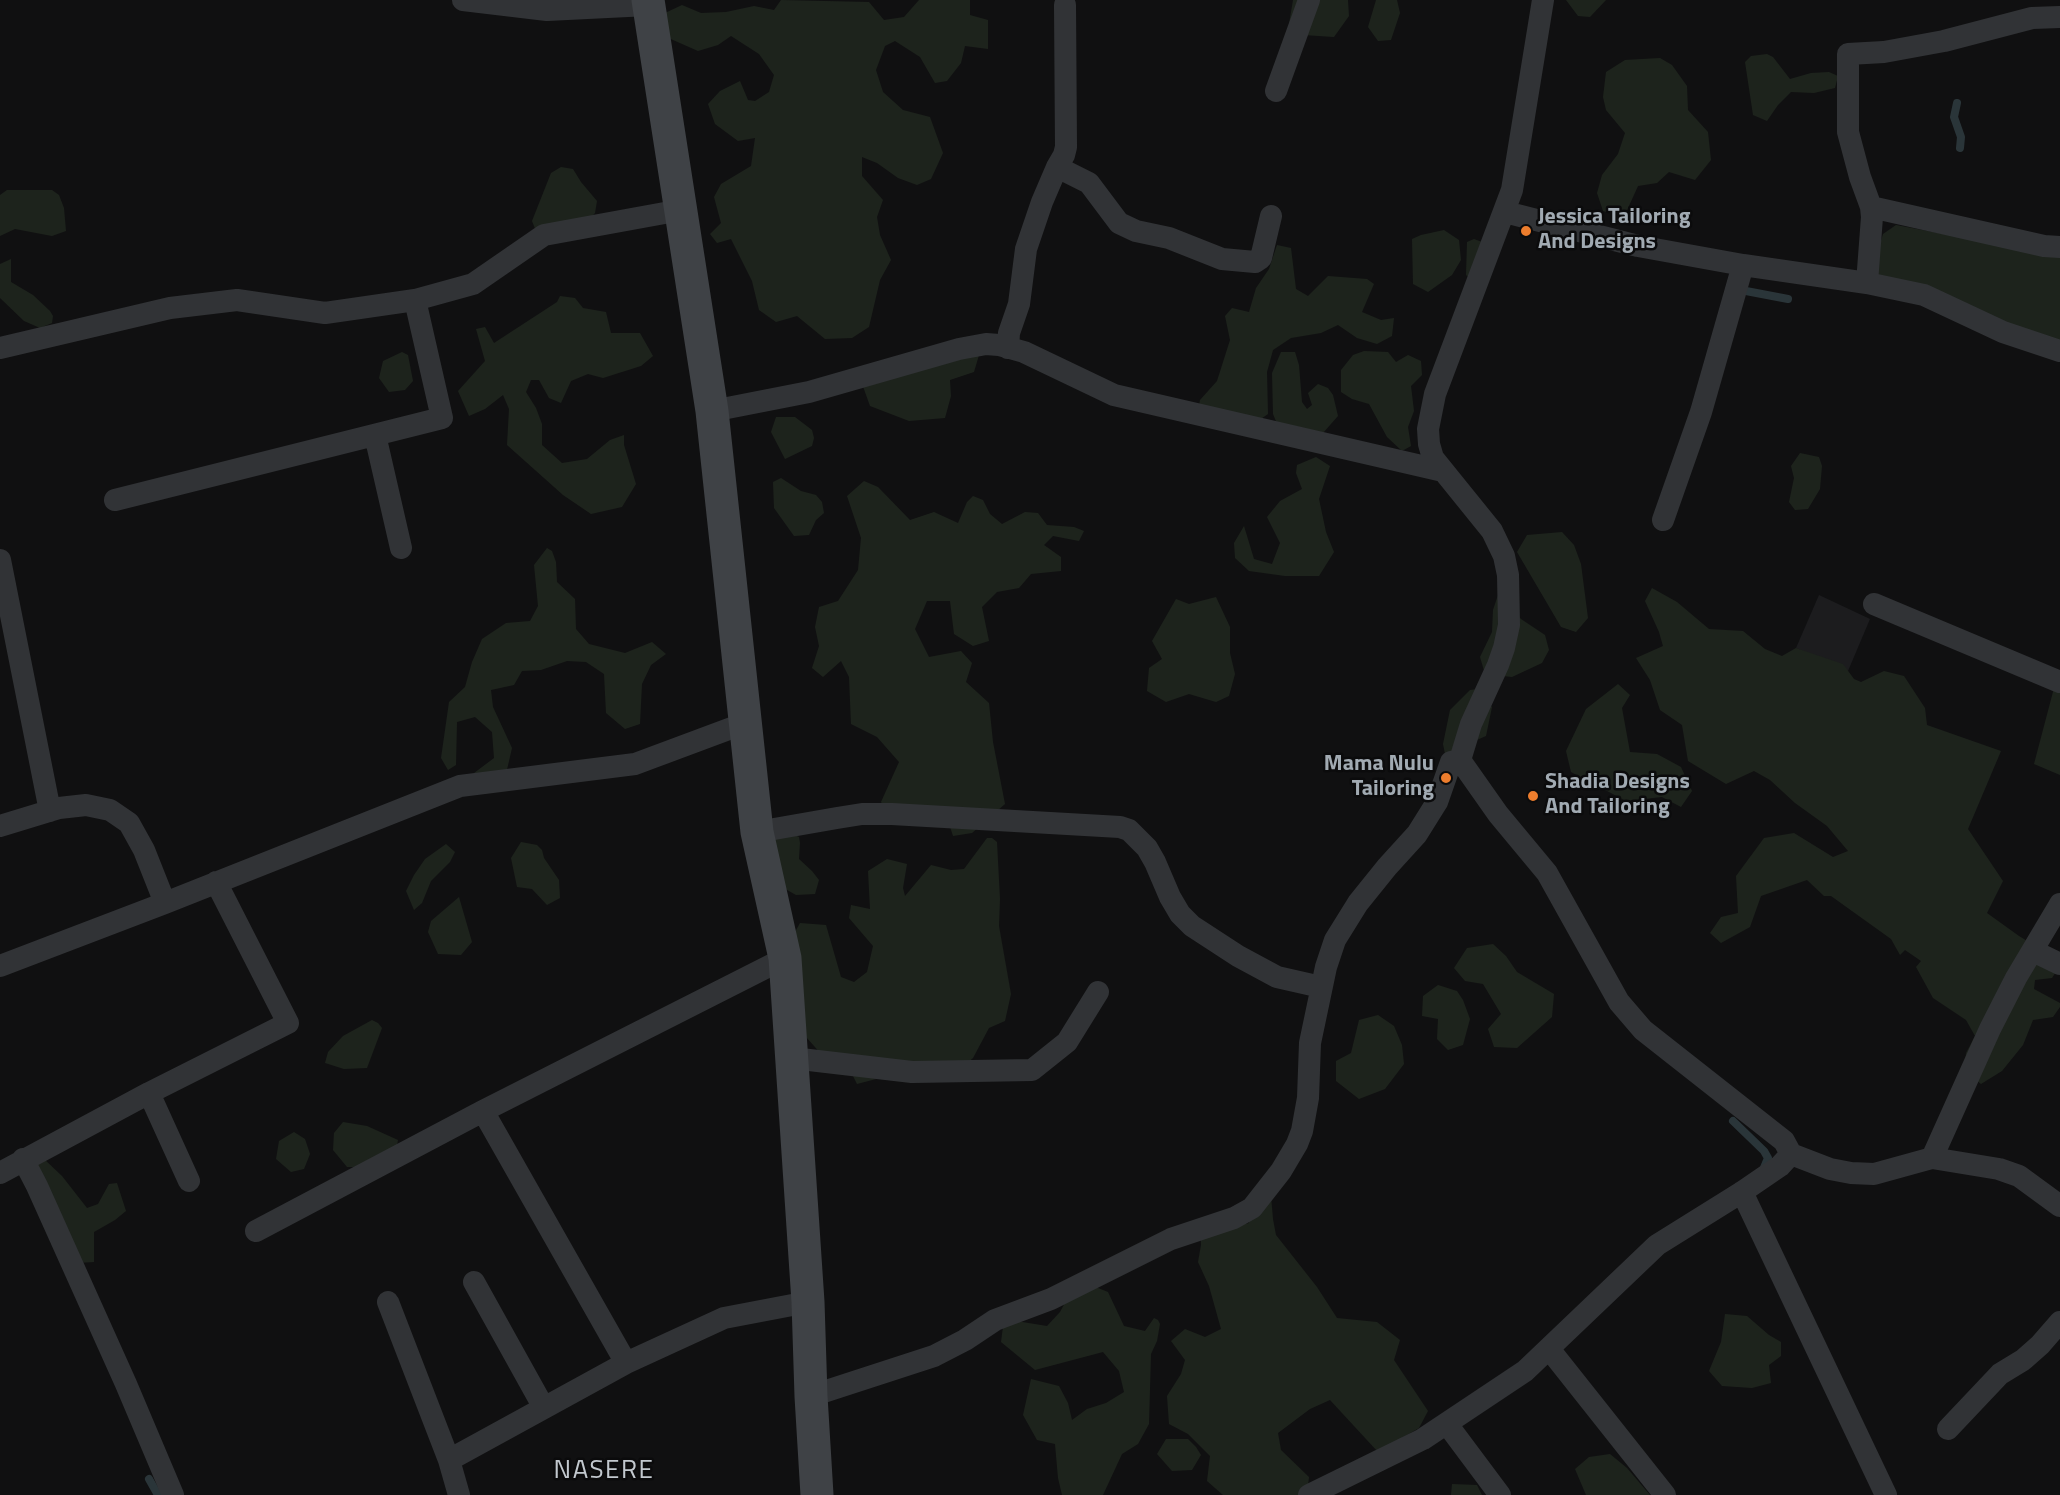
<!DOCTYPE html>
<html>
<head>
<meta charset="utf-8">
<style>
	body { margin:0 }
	canvas { display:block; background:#101011 }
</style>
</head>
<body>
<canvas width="2060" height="1495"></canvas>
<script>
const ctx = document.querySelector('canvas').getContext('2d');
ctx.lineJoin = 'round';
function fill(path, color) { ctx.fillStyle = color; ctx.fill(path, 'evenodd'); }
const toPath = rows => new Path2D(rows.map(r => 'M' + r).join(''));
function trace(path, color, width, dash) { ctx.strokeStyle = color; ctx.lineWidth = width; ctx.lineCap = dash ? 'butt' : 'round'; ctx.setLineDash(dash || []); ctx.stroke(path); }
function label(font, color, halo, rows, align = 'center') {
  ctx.font = font + ' "Titillium Web",sans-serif'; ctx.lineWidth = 5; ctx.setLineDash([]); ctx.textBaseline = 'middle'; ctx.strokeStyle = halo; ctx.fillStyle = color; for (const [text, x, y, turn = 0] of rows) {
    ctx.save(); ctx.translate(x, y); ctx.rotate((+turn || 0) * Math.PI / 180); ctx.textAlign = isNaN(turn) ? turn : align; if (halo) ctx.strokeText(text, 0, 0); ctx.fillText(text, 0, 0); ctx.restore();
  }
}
fill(toPath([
	[1819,595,1870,619,1848,671,1796,648]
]), '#1c1c1e');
fill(toPath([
	[781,0,869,2,884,20,904,17,919,0,970,0,970,15,988,20,988,49,965,46,961,63,947,81,935,83,920,57,895,41,885,46,876,70,883,92,903,110,930,117,943,153,931,179,917,185,898,178,877,163,862,157,862,176,883,200,877,217,880,235,891,260,880,280,869,327,852,338,825,339,797,316,776,322,759,310,752,281,731,239,717,243,710,234,721,223,714,197,721,184,751,166,755,138,738,141,715,124,708,104,720,91,740,81,748,100,755,101,769,92,774,75,759,54,731,36,718,45,698,51,664,36,665,13,682,5,701,13,726,12,754,6,774,10],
	[1293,0,1348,0,1349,16,1334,37,1303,35,1289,24],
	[1376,0,1397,0,1400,13,1391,40,1378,41,1368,27],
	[1566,0,1606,0,1590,17,1578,16],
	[1767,54,1773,57,1790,79,1811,73,1829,72,1838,76,1835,88,1814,93,1791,92,1778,105,1767,121,1753,115,1745,62,1751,56],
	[1660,58,1672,65,1687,86,1688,110,1708,132,1711,160,1695,180,1669,172,1657,183,1638,186,1624,217,1603,211,1597,193,1602,175,1618,154,1625,133,1606,110,1603,97,1606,72,1625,60],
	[561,167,573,169,581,182,597,201,595,213,572,238,536,231,532,221,551,173],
	[7,190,52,190,59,195,64,208,66,231,52,236,15,229,0,236,0,195],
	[1896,225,2060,256,2060,355,1877,286,1874,263,1883,234],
	[1444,230,1459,240,1461,260,1452,275,1428,292,1413,284,1412,239,1421,235],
	[1474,239,1485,243,1474,282,1466,275,1467,242],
	[1277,245,1291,248,1296,289,1308,296,1328,276,1367,279,1374,284,1362,312,1381,320,1394,318,1392,336,1377,344,1357,338,1338,325,1321,333,1291,338,1273,350,1267,372,1268,414,1248,428,1196,422,1200,400,1217,381,1230,340,1225,316,1232,308,1249,312,1256,288,1269,269],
	[11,259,11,282,33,295,50,311,53,316,52,323,40,328,24,321,0,298,0,264],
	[560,296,575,298,583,308,606,312,611,333,640,333,653,356,641,366,603,378,588,374,571,381,561,403,549,398,539,380,531,380,526,392,536,408,542,424,542,445,562,463,587,459,610,440,624,435,624,445,636,484,622,507,591,514,563,495,507,445,509,409,503,395,485,409,469,416,458,391,485,361,476,329,485,327,494,343,557,302],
	[982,345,974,372,950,380,951,396,945,418,909,421,870,406,860,378],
	[1364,351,1388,352,1396,362,1408,355,1421,361,1422,375,1411,386,1414,411,1408,427,1411,446,1402,451,1387,437,1369,404,1352,399,1341,392,1341,370,1353,355],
	[402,352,408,355,413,381,405,390,389,392,379,378,383,361],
	[1281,352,1295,352,1299,365,1302,402,1307,409,1312,405,1308,393,1318,384,1328,388,1333,395,1338,416,1323,433,1282,436,1273,414,1272,373],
	[776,417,795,417,812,430,814,438,812,446,785,459,771,432],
	[1800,453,1819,457,1822,466,1820,489,1808,509,1795,510,1789,502,1794,478,1791,466],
	[1316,457,1330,466,1319,499,1326,532,1334,552,1319,576,1285,576,1249,571,1235,558,1234,543,1244,526,1254,559,1272,564,1280,543,1267,517,1280,501,1302,489,1296,473,1297,465],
	[781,478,801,491,816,495,822,502,824,513,816,520,809,535,794,536,774,508,773,482],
	[864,481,878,487,910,520,934,512,958,523,967,502,973,496,983,500,990,514,1002,524,1025,512,1038,513,1047,525,1074,527,1084,531,1079,541,1053,536,1044,545,1061,557,1061,571,1031,574,1019,588,997,592,982,607,989,641,973,646,954,634,950,601,927,601,915,629,929,657,961,651,972,663,966,682,989,703,993,742,1005,804,972,833,953,836,944,808,896,825,881,802,899,762,877,737,851,724,849,677,841,661,823,677,812,668,819,646,815,627,819,607,838,601,858,570,861,538,847,496],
	[1562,532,1574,545,1581,564,1588,618,1576,632,1561,627,1517,552,1527,535],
	[547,548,552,551,556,562,557,582,575,599,576,629,589,644,625,653,652,642,666,654,651,665,642,684,640,724,625,729,606,713,604,674,586,662,567,661,541,670,522,671,514,685,491,690,493,707,512,748,506,774,474,773,494,758,492,732,475,717,457,722,456,765,448,770,441,758,449,702,465,687,472,662,482,639,506,623,530,621,538,606,534,565],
	[1652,588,1677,602,1709,629,1743,631,1765,649,1782,656,1796,648,1843,664,1854,679,1861,682,1884,671,1904,676,1925,708,1927,725,2001,751,1968,829,2003,881,1987,913,2019,936,2052,956,2059,967,2052,978,2035,980,2034,989,2060,1003,2060,1007,2053,1017,2033,1020,2023,1045,2002,1071,1981,1084,1964,1071,1966,1053,1975,1036,1966,1020,1933,998,1916,967,1921,961,1905,950,1900,955,1891,939,1831,896,1824,896,1807,880,1761,896,1750,927,1721,943,1710,933,1721,917,1738,913,1736,876,1764,838,1794,833,1833,857,1848,851,1827,826,1795,803,1770,780,1754,771,1726,784,1688,761,1682,725,1660,710,1650,680,1636,658,1663,646,1659,632,1645,601],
	[1498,595,1521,619,1545,635,1549,650,1542,663,1512,677,1485,674,1480,657,1492,632,1493,610],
	[1216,597,1230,627,1230,653,1235,674,1229,696,1216,702,1189,694,1166,702,1147,691,1149,668,1162,659,1152,641,1176,599,1189,604],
	[1618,684,1630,695,1622,708,1630,752,1657,754,1681,767,1692,791,1681,807,1662,797,1626,801,1571,772,1566,751,1586,709],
	[2054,688,2060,690,2060,775,2034,764],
	[1478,689,1492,707,1486,736,1445,754,1443,744,1450,710,1470,690],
	[795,835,799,837,800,843,799,859,812,871,819,880,815,894,796,895,773,882,773,839],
	[987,838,992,838,997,842,1000,899,999,926,1011,994,1005,1021,989,1028,973,1058,957,1072,899,1073,857,1084,846,1062,823,1056,806,1037,790,941,800,923,826,925,841,977,854,982,867,972,873,946,849,918,851,905,870,909,868,871,887,859,907,864,903,888,905,896,931,865,951,870,964,869],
	[521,842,537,845,542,850,544,858,559,880,560,898,547,905,532,889,517,887,511,858],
	[446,844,455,852,450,862,431,881,422,903,414,910,406,891,414,875,425,859],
	[459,897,472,942,461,955,438,954,428,932,431,921],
	[1493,944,1506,956,1517,972,1554,994,1552,1017,1517,1048,1494,1047,1488,1029,1501,1014,1483,984,1465,981,1454,968,1467,948],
	[1438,985,1457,991,1463,1000,1470,1019,1463,1045,1448,1050,1437,1039,1438,1019,1422,1016,1423,996],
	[1378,1015,1394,1026,1402,1045,1404,1064,1385,1089,1359,1099,1336,1081,1336,1061,1351,1053,1359,1020],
	[372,1020,378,1023,382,1028,367,1068,344,1069,325,1063,328,1052,343,1036],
	[343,1122,367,1126,398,1140,395,1157,372,1167,347,1167,333,1150,334,1133],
	[294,1132,305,1139,310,1154,304,1169,291,1172,276,1159,279,1141],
	[43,1158,62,1176,87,1208,98,1204,109,1184,117,1183,126,1211,115,1220,94,1232,94,1262,77,1263,28,1167],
	[1271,1196,1273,1219,1276,1235,1317,1287,1337,1318,1377,1322,1400,1340,1394,1360,1428,1411,1419,1428,1378,1452,1330,1400,1310,1409,1278,1433,1281,1450,1309,1477,1307,1495,1223,1495,1207,1481,1210,1456,1188,1434,1169,1424,1167,1396,1181,1374,1185,1360,1171,1341,1185,1329,1205,1337,1221,1329,1209,1286,1198,1262,1201,1245,1200,1223,1233,1227,1249,1223,1248,1201],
	[1074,1286,1098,1288,1108,1292,1124,1326,1145,1331,1154,1318,1158,1320,1160,1324,1157,1341,1151,1354,1149,1424,1138,1444,1122,1454,1103,1495,1062,1495,1058,1478,1055,1444,1037,1440,1023,1415,1031,1379,1059,1386,1068,1403,1072,1420,1087,1409,1106,1403,1124,1392,1119,1371,1103,1352,1035,1370,1001,1342,1004,1319,1047,1326,1060,1312],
	[1725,1314,1747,1316,1769,1335,1781,1342,1781,1356,1769,1365,1771,1383,1752,1388,1722,1386,1709,1371,1721,1342],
	[1166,1439,1188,1439,1196,1447,1201,1455,1192,1470,1172,1471,1157,1454],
	[1610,1454,1627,1468,1650,1495,1586,1495,1575,1469,1589,1457],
	[1452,1484,1477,1485,1482,1495,1451,1495]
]), '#1d231c');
trace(toPath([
	[1957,103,1954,117,1961,137,1960,148],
	[1746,291,1788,299],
	[1733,1121,1764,1151,1768,1158,1763,1170],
	[149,1479,158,1495]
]), '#2a3539', 8);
trace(toPath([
	[463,0,547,10,648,5],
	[1276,91,1309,0],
	[1057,167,1089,183,1119,223,1136,231,1169,238,1222,259,1255,262,1261,258,1271,216],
	[1871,207,2044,246,2060,247],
	[1505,212,1638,246,1743,265,1867,283,1924,295,2003,332,2060,351],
	[1867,283,1872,217,1871,207,1860,177,1848,132,1848,54,1884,52,1944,41,2032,18,2060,17],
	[0,348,170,308,237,300,325,313,415,300,473,284,544,235,681,210],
	[1008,348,1009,333,1019,304,1026,249,1042,202,1057,167,1064,155,1066,147,1065,5],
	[712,411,809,392,959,349,986,344,999,345,1024,352,1114,395,1443,471],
	[375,435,401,548],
	[115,500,442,418,415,300],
	[1663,520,1701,412,1743,265],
	[0,560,50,811],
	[1874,604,2060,682],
	[1460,760,1471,724,1498,665,1504,648,1509,625,1508,575,1504,556,1492,531,1433,458,1429,444,1428,429,1435,394,1512,190,1543,0],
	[1460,760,1498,814,1547,873,1619,1002,1643,1030,1784,1141,1791,1154],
	[0,826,59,808,86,805,110,810,129,823,144,850,165,903],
	[757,832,837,818,862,814,892,814,1120,827,1129,830,1147,848,1155,862,1170,897,1180,914,1192,926,1238,956,1277,977,1321,987],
	[2033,951,2060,964],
	[0,966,165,903,460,786,635,764,745,723],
	[792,1058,912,1072,1032,1070,1067,1042,1098,992],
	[149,1093,189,1181],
	[483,1111,626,1363],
	[1791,1154,1830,1169,1851,1173,1874,1174,1932,1158,1999,1169,2019,1176,2060,1206],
	[1932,1158,1990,1029,2016,978,2060,904],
	[23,1159,37,1186,126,1384,173,1495],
	[0,1173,149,1093,288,1023,216,882],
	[1742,1192,1886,1495],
	[256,1231,483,1111,785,958],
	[474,1282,544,1408],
	[388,1302,449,1460,459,1495],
	[1550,1350,1665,1495],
	[811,1396,934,1356,965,1340,995,1320,1051,1299,1171,1239,1234,1218,1252,1208,1281,1171,1297,1144,1302,1131,1308,1098,1310,1043,1326,967,1335,940,1358,903,1387,867,1417,834,1437,802,1451,762,1460,760],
	[1447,1424,1500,1495],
	[1948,1429,2000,1374,2023,1360,2040,1345,2060,1322],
	[449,1460,626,1363,724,1318,808,1302],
	[1309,1495,1423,1439,1525,1371,1657,1245,1742,1192,1780,1166,1791,1154]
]), '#313336', 22);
trace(toPath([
	[648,0,712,411,757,832,785,958,808,1302,811,1396,817,1495]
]), '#3f4246', 33);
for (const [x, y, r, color] of [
	[1526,231,6,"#ec7d2d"],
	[1446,778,6,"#ec7d2d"],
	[1533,796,6,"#ec7d2d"]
]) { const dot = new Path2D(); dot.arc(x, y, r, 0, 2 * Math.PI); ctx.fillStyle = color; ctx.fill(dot); trace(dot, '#0b0b0c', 2); }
label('bold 22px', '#a1aab2', '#0b0b0c', [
	["Jessica Tailoring",1538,218],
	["And Designs",1538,243],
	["Mama Nulu",1434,765,"right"],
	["Tailoring",1434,790,"right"],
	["Shadia Designs",1545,783],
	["And Tailoring",1545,808]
], 'left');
ctx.letterSpacing = '1.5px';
label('26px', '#c2c8ce', '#0b0b0c', [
	["NASERE",604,1472]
]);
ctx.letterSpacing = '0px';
</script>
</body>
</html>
